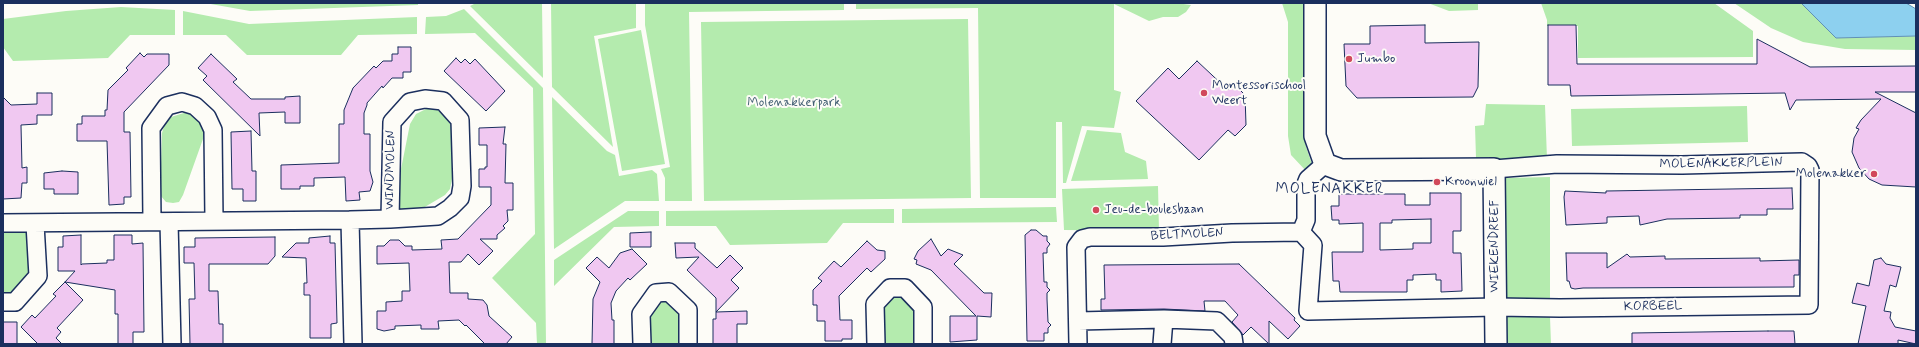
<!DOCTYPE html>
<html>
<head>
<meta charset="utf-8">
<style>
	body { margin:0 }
	#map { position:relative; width:1919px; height:347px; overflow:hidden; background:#fdfcf7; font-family:Mynerve,sans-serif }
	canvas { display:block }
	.frame { position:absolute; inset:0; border:4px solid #1b2f5e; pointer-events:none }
</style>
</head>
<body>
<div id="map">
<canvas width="1919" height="347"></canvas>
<div class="frame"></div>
</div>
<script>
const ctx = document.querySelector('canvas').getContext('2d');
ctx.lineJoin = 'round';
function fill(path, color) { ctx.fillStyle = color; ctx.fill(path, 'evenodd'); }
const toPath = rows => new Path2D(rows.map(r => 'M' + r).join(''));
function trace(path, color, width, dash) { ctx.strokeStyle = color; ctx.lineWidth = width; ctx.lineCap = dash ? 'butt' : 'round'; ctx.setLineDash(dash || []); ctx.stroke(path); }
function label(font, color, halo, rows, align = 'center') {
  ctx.font = font + ' Mynerve,sans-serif'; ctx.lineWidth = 4; ctx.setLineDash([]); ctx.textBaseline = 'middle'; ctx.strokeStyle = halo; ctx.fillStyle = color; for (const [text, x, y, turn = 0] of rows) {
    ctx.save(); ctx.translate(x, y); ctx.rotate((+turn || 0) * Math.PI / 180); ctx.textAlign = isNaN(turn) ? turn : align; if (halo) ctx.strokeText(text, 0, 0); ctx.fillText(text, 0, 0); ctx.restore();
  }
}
fill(toPath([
	[205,3,418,3,418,5,250,11],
	[476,3,542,3,543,78,470,6],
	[551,3,636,3,636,28,594,36,613,147,552,87],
	[645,3,844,3,844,10,689,12,692,201,665,201,665,178,661,169,670,167,645,25],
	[856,3,1176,3,1191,5,1186,12,1178,17,1163,17,1149,21,1114,4,1114,90,1121,92,1114,128,1082,126,1066,183,1063,183,1062,122,1056,122,1056,198,980,198,978,8,856,9],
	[1282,3,1304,3,1304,132,1306,147,1312,164,1307,172,1291,155,1288,136,1288,22],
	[1428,3,1478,3,1478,10,1449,11],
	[1541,3,1714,3,1753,31,1753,57,1578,58,1578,26,1547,26,1547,20],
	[1734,3,1801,3,1836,38,1916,36,1916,50,1845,49,1803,42,1771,28],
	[121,7,175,10,175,35,130,35,108,58,13,61,3,47,3,19,66,11],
	[464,9,543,88,546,344,537,344,536,323,492,278,535,234,533,88,475,33,425,34,426,17,446,16],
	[183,11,249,24,417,17,417,34,358,35,341,55,247,55,226,35,183,35],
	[968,19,971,198,704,201,701,22],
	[641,30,665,164,622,171,598,39],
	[552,97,607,151,615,155,619,176,652,170,657,174,659,201,625,201,554,249],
	[1486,104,1545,105,1547,159,1493,160,1476,158,1475,126,1484,125],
	[1747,106,1748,142,1572,146,1571,109],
	[435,107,444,111,452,123,452,179,450,189,445,195,413,214,399,213,395,199,410,124,416,114,428,108],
	[187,112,194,115,201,122,204,130,203,139,183,195,179,202,173,203,166,202,160,195,162,133,165,123,171,117],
	[1087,130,1121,133,1125,152,1146,161,1148,179,1071,181],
	[1550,177,1550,299,1505,299,1504,178],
	[1158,186,1159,231,1064,230,1062,189],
	[1056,207,1057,222,902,223,902,209],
	[894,209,894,223,843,223,827,243,730,245,716,226,666,226,666,211],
	[628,211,659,211,659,226,614,227,554,286,554,260],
	[26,231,28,237,29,272,11,294,3,294,3,232],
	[890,297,908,297,917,307,918,344,883,344,882,307],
	[655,302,675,302,680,309,681,344,651,344,651,308],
	[1505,317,1550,317,1551,344,1505,344]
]), '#b4ebae');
const water = toPath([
	[1801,3,1906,3,1916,9,1916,36,1836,38,1801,3]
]);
fill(water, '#8dd0ef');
trace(water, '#5f90b5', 1);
const building = toPath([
	[1425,25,1425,43,1479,42,1478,87,1473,97,1357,98,1346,86,1344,44,1370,44,1370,26,1425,25],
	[1548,25,1576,25,1577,64,1757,64,1757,39,1810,67,1916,66,1916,92,1875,92,1916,113,1916,187,1882,185,1869,179,1859,168,1852,152,1854,138,1859,129,1856,128,1861,120,1881,99,1796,100,1790,110,1785,93,1571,96,1570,85,1548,85,1548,25],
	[398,47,411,47,411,72,403,72,403,78,392,78,383,88,382,86,367,103,367,105,364,113,364,134,370,134,370,171,373,182,370,191,359,192,360,200,346,201,345,177,314,178,314,186,300,186,300,189,281,189,281,165,339,163,339,124,344,124,344,110,353,88,374,66,376,68,383,61,392,61,392,54,398,54,398,47],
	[140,53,144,57,147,54,169,54,169,65,124,112,124,132,130,132,131,197,124,197,124,204,109,205,107,141,77,141,77,124,82,124,82,116,105,116,105,110,107,110,108,90,128,70,126,68,140,53],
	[211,54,237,79,233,82,251,99,285,99,285,97,300,96,300,123,285,123,285,112,259,113,260,136,203,80,207,76,198,68,211,54],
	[456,58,461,63,465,59,470,64,475,59,505,91,486,111,444,71,456,58],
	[1197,61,1228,90,1234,84,1245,95,1246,125,1235,136,1228,130,1199,160,1136,101,1168,68,1179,79,1197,61],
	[37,93,52,93,52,115,37,115,37,124,21,125,22,168,27,167,27,183,22,183,21,198,3,199,3,97,11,105,37,104,37,93],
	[505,127,503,144,506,144,505,183,513,183,513,210,507,210,508,221,503,226,505,228,497,235,497,239,480,239,493,251,479,265,468,254,461,262,449,262,450,293,468,293,468,299,483,300,487,305,489,316,512,337,506,344,485,344,466,325,465,326,459,320,438,321,439,329,421,329,421,325,395,326,395,329,384,331,377,329,377,311,386,311,386,302,402,301,402,291,410,291,409,263,377,264,377,246,384,246,390,240,399,240,405,246,412,246,412,250,442,249,441,240,458,239,491,205,491,187,479,187,479,169,485,169,485,167,487,167,487,145,479,145,479,128,505,127],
	[251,131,252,171,256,171,256,201,243,201,243,189,232,189,231,132,251,131],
	[62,171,78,172,78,194,54,194,54,189,44,189,44,173,62,171],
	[1792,188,1793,209,1767,209,1767,215,1740,215,1740,218,1667,219,1640,225,1639,216,1607,217,1607,223,1566,225,1564,197,1565,191,1606,193,1606,191,1792,188],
	[1430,193,1461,193,1461,231,1453,231,1453,253,1461,253,1462,291,1441,292,1441,280,1436,280,1436,274,1413,275,1413,280,1407,280,1407,292,1340,292,1339,281,1333,281,1332,252,1363,252,1363,223,1339,224,1339,220,1332,220,1331,206,1339,206,1339,194,1405,194,1405,205,1430,205,1430,193],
	[1431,219,1431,243,1413,243,1413,249,1380,250,1380,223,1392,223,1392,220,1431,219],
	[1031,230,1036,230,1043,236,1047,236,1047,241,1050,244,1047,248,1047,253,1043,253,1044,282,1047,282,1047,287,1050,290,1047,293,1047,299,1048,322,1051,325,1048,328,1048,333,1044,333,1044,341,1027,341,1025,235,1031,230],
	[651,232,651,247,630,247,630,233,651,232],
	[81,235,81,265,82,264,107,263,107,260,114,260,114,235,132,235,132,244,143,243,144,332,133,332,133,344,118,344,118,314,115,314,115,290,65,282,75,271,58,271,58,247,63,247,63,236,81,235],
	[330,236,330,243,335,243,337,323,331,324,331,338,310,338,310,295,304,295,304,283,307,283,306,258,282,257,296,243,309,243,309,238,330,236],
	[275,237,275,256,268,264,209,264,209,291,218,291,219,324,223,324,223,344,190,344,189,299,195,299,194,263,184,263,184,247,195,247,195,238,275,237],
	[931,239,941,256,948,249,963,255,954,264,984,293,992,293,991,317,977,316,977,340,950,342,950,316,976,316,931,270,916,264,917,260,914,259,918,251,931,239],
	[867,241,877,250,885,251,885,259,871,272,867,268,839,296,840,320,852,320,852,339,842,339,842,341,825,341,825,321,817,321,817,305,813,305,813,290,822,281,818,278,834,261,841,267,867,241],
	[675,243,695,243,695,248,717,268,730,255,743,268,731,280,739,288,716,312,747,311,747,324,737,324,737,344,713,344,713,319,716,319,716,298,687,270,699,257,676,258,675,243],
	[632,249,647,264,630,280,628,278,616,291,611,303,612,320,614,320,614,344,592,344,593,299,600,282,586,268,597,257,609,268,620,253,632,249],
	[1566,253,1607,253,1607,268,1627,254,1630,257,1665,256,1665,259,1760,258,1760,261,1799,260,1799,275,1794,275,1794,287,1583,288,1575,289,1571,288,1569,281,1567,281,1566,253],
	[1881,258,1886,264,1901,267,1896,287,1890,285,1884,311,1891,312,1890,318,1895,327,1916,331,1916,344,1898,340,1898,344,1858,344,1866,306,1852,303,1857,283,1869,286,1874,260,1881,258],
	[1239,264,1295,318,1294,320,1300,326,1288,339,1269,321,1269,344,1251,327,1243,335,1232,322,1238,315,1225,301,1204,301,1205,311,1164,309,1101,310,1101,299,1105,299,1104,265,1239,264],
	[65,282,83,300,57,328,61,332,56,338,62,344,38,344,21,327,32,315,35,318,56,296,53,294,65,282],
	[3,322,17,322,17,344,3,344,3,322],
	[1768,331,1794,331,1795,344,1632,344,1632,333,1768,331]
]);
fill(building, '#f0c8f1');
trace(building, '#1b2f5e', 1);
const minor = toPath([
	[350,220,390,219,438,216,450,208,460,198,462,186,460,120,443,101,425,99,410,102,392,122,390,219],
	[152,221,151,128,167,106,182,102,195,106,207,117,213,130,214,220],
	[169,222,172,344],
	[3,223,350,220,353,344],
	[1301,232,1313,245,1308,311,1496,307,1560,308,1809,305,1810,170,1808,166,1802,162,1682,165,1557,164,1494,169],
	[3,302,15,302,38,276,35,224],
	[1078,321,1164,319],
	[642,344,641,314,656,293,669,292,688,310,688,344],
	[876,344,875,304,890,288,905,288,923,307,923,344],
	[1078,344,1076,247,1082,239,1090,237,1163,237,1232,233,1301,232,1306,220,1306,184,1308,179,1325,164],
	[1162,344,1164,319,1217,321,1233,337,1234,344]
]);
const tertiary = toPath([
	[1315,3,1315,136,1325,164,1341,170,1494,169,1496,344]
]);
trace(minor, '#1b2f5e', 20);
trace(tertiary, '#1b2f5e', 24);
trace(minor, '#fdfcf7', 17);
trace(tertiary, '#fdfcf7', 21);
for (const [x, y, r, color] of [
	[1349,59,4,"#d1495b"],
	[1204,93,4,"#d1495b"],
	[1874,174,4,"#d1495b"],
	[1437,182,4,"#d1495b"],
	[1096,210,4,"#d1495b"]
]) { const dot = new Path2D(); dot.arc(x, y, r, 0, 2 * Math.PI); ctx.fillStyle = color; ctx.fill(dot); trace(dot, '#fdfcf7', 1.5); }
label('13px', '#1b2f5e', '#fdfcf7', [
	["Jumbo",1357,59],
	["Montessorischool",1212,86],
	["Weert",1212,101],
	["Molenakker",1866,174,"right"],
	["Kroonwiel",1445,182],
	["Jeu-de-boulesbaan",1104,210]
], 'left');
label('13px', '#415e72', '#fdfcf7', [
	["Molenakkerpark",794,103]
]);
label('13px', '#1b2f5e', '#fdfcf7', [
	["MOLENAKKERPLEIN",1721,164,-1],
	["WINDMOLEN",391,170,-89],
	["BELTMOLEN",1187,235,-3],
	["WIEKENDREEF",1495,246,-90],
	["KORBEEL",1653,307,-1]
]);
ctx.letterSpacing = '1px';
label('15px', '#1b2f5e', '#fdfcf7', [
	["MOLENAKKER",1330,190]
]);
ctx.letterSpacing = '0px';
</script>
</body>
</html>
